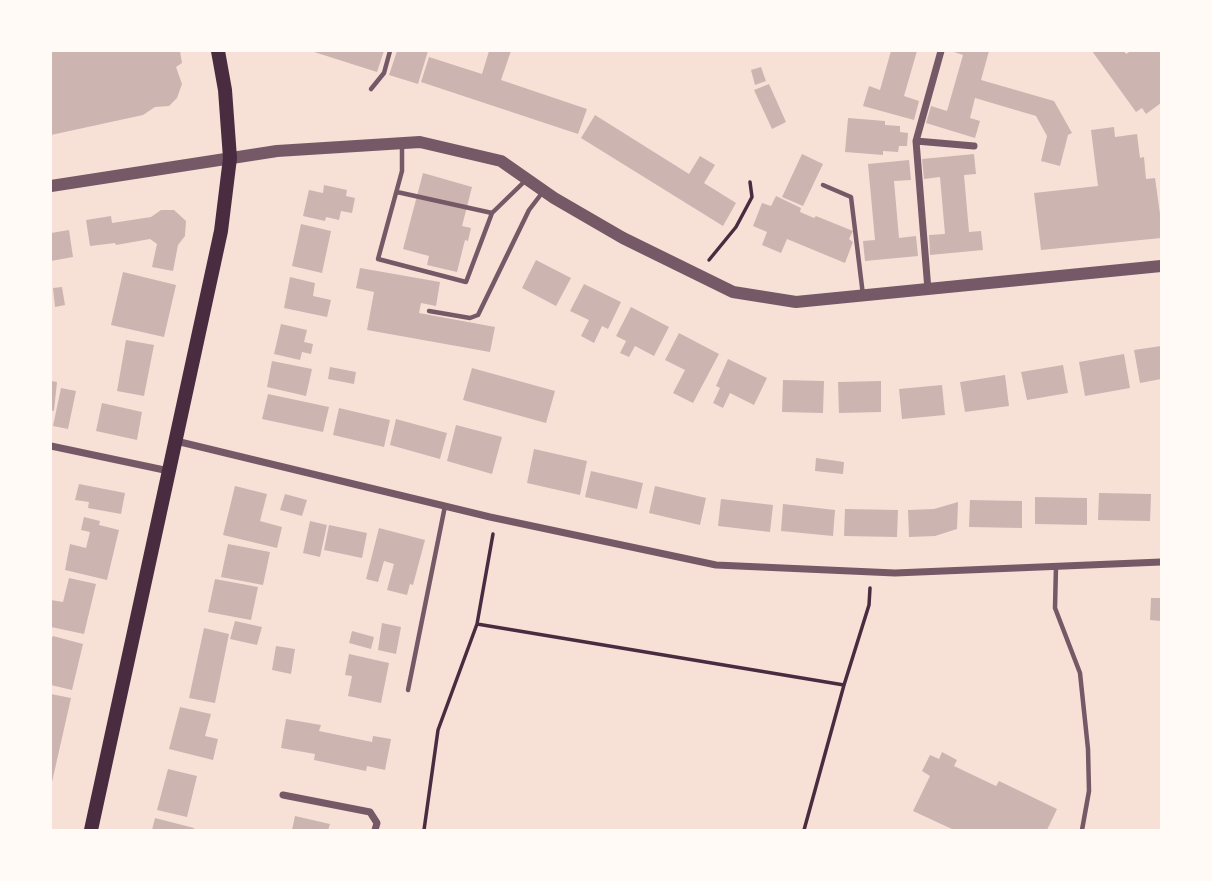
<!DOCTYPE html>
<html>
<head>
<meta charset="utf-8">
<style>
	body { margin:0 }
	#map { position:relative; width:1212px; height:881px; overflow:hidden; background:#f7e1d7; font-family:"Sofia Sans Condensed",sans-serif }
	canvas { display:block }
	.frame { position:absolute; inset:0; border:52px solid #fffaf5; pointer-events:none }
</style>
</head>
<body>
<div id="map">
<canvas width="1212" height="881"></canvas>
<div class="frame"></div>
</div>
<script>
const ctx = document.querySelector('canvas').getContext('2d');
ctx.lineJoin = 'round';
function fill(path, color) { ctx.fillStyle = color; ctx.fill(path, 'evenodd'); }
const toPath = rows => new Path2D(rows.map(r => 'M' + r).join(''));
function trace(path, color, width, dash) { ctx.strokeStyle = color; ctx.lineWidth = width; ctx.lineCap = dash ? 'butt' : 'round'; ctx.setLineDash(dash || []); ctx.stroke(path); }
fill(toPath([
	[51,51,180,51,182,63,176,67,182,84,177,98,169,106,155,107,143,115,51,135],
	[311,51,384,51,377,72],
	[397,51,428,51,418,84,389,75],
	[489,51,511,51,501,80,587,109,578,134,421,82,429,57,482,74],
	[891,51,917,51,904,96,919,101,914,120,863,106,869,86,880,90],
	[951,51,989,51,981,80,1054,101,1072,133,1068,135,1060,166,1041,161,1047,136,1036,116,975,98,970,118,980,121,975,138,926,123,931,106,947,111,963,55],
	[1092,51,1124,51,1126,54,1131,51,1161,51,1161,103,1146,114,1142,108,1136,112],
	[761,67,766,81,755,85,751,70],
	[769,84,786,122,772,129,754,90],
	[595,115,689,174,700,156,715,165,704,183,736,203,723,226,581,138],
	[848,118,885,121,885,125,900,126,900,132,908,133,907,146,899,146,898,152,883,151,883,155,845,152],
	[1114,127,1115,137,1137,134,1140,158,1144,157,1146,179,1155,178,1161,221,1161,238,1041,250,1034,193,1098,186,1091,130],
	[802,154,823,164,803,206,782,197],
	[974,154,976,174,964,175,969,232,981,231,983,250,930,255,929,235,945,234,940,177,924,179,922,159],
	[909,160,911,180,894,181,899,238,916,236,918,256,865,261,863,241,875,240,868,164],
	[423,173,472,187,462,226,471,228,468,241,465,240,457,272,427,265,429,256,403,249],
	[324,185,347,190,346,196,355,198,352,213,341,211,339,220,326,217,325,221,303,216,309,190,323,193],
	[776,196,801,208,800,212,814,218,816,216,853,231,849,239,853,242,845,263,787,239,781,253,762,245,767,232,753,226,762,203,771,206],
	[161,210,174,210,186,221,185,236,178,245,173,271,152,267,157,244,150,239,116,245,115,243,90,246,86,220,111,216,112,223,151,217],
	[301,224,331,231,322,273,292,266],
	[69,230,73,257,51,261,51,233],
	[536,260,571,278,556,306,522,288],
	[360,268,440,282,436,306,421,303,419,313,495,327,490,352,367,330,374,292,356,288],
	[123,272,176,285,164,337,111,325],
	[290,277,315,283,313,296,331,300,327,317,284,308],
	[584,284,621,302,608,329,602,326,594,343,581,336,589,320,570,311],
	[62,287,65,305,55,307,53,288],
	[631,307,669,327,654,356,635,346,629,357,620,353,626,341,616,336],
	[281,324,307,330,304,342,313,344,311,354,302,352,300,360,274,354],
	[679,333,719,354,693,403,673,393,685,370,665,360],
	[126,340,154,345,144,396,117,391],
	[1161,346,1161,379,1140,383,1134,350],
	[1124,354,1130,388,1085,396,1079,362],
	[728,359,767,378,754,405,730,393,723,408,713,403,720,388,716,386],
	[272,361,312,369,306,396,267,387],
	[1063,365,1068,393,1027,400,1021,372],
	[330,367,356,372,354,384,328,379],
	[472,368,555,391,546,423,463,400],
	[1005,375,1009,406,965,412,960,382],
	[783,380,824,381,823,413,782,412],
	[51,381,57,382,54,411,51,410],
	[881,381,881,412,839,413,838,382],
	[942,385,945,415,902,419,899,389],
	[61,388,76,391,68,429,53,426],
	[268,394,329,407,323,432,262,419],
	[102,403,142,412,137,440,96,431],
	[339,408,390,420,384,447,333,435],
	[396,419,447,433,440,459,390,445],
	[456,425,502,437,492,474,447,461],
	[534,449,587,461,580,495,527,483],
	[816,458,844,462,843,474,815,471],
	[591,471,643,483,637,509,585,497],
	[79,484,125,493,121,514,88,508,89,502,75,500],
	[235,486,267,494,260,521,282,527,277,548,223,535],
	[655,486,706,498,700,525,649,513],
	[1099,493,1151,494,1150,521,1098,520],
	[285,494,307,500,302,516,280,510],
	[1035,497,1087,498,1087,525,1035,524],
	[721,499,773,505,770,532,718,526],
	[970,500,1022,501,1022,528,969,527],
	[958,502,957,529,935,536,909,537,908,510,934,509],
	[783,504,835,510,833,536,781,531],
	[845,509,898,510,897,537,844,536],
	[84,517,100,521,99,525,119,530,107,580,65,570,70,544,86,548,90,532,81,530],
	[310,521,327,525,320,557,303,553],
	[329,525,367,533,362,558,324,550],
	[379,528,425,540,413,585,410,584,407,595,387,590,394,564,384,561,378,582,366,579],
	[228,544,270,552,263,585,221,577],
	[69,578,96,584,84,634,51,627,51,600,63,602],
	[215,579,258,587,251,620,208,612],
	[1151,598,1161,598,1161,621,1150,620],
	[235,621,262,627,257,645,230,639],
	[382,623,401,627,396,654,378,650],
	[204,628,229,634,215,703,189,698],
	[352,631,374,637,371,649,349,643],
	[53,636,83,644,72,690,51,685,51,640],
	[276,646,295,649,291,674,272,670],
	[349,654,389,663,381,703,348,696,352,676,345,675],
	[51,694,71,698,52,782,51,782],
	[180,707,211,714,205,736,218,739,213,760,169,749],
	[286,719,321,725,319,731,372,742,373,736,391,739,385,770,367,766,366,771,314,760,315,754,281,748],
	[942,752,957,760,954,766,996,786,999,781,1057,809,1047,830,954,830,913,811,930,776,922,771,930,755,939,759],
	[168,769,197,776,187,817,157,810],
	[295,816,330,824,328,830,292,830],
	[155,818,194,828,194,830,152,830]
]), '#ccb4b1');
trace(toPath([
	[709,260,736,227,752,197,750,182],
	[477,624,844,685],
	[424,830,438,730,477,624,493,534],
	[804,830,844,685,869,605,870,588]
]), '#4a2c40', 3.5);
trace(toPath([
	[371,89,384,73,390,51],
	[402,144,402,171,378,259,466,282,492,213,526,180],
	[823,185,851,197,863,295],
	[397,192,492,213],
	[429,311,470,318,478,315,529,210,542,193],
	[1056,566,1055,608,1080,673,1088,749,1089,791,1082,830],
	[408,690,445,506]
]), '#755966', 4.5);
trace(toPath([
	[916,141,974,146],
	[928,290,916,141,941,51],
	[176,441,490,517,716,565,895,573,1161,562],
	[51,446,169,471],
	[283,795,370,812,377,823,375,830]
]), '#755966', 7);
trace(toPath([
	[51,186,277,151,420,142,501,161,554,198,623,238,733,292,796,302,1161,266]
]), '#755966', 12);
trace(toPath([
	[91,830,221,231,230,158,225,90,218,51]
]), '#4a2c40', 14);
</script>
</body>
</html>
